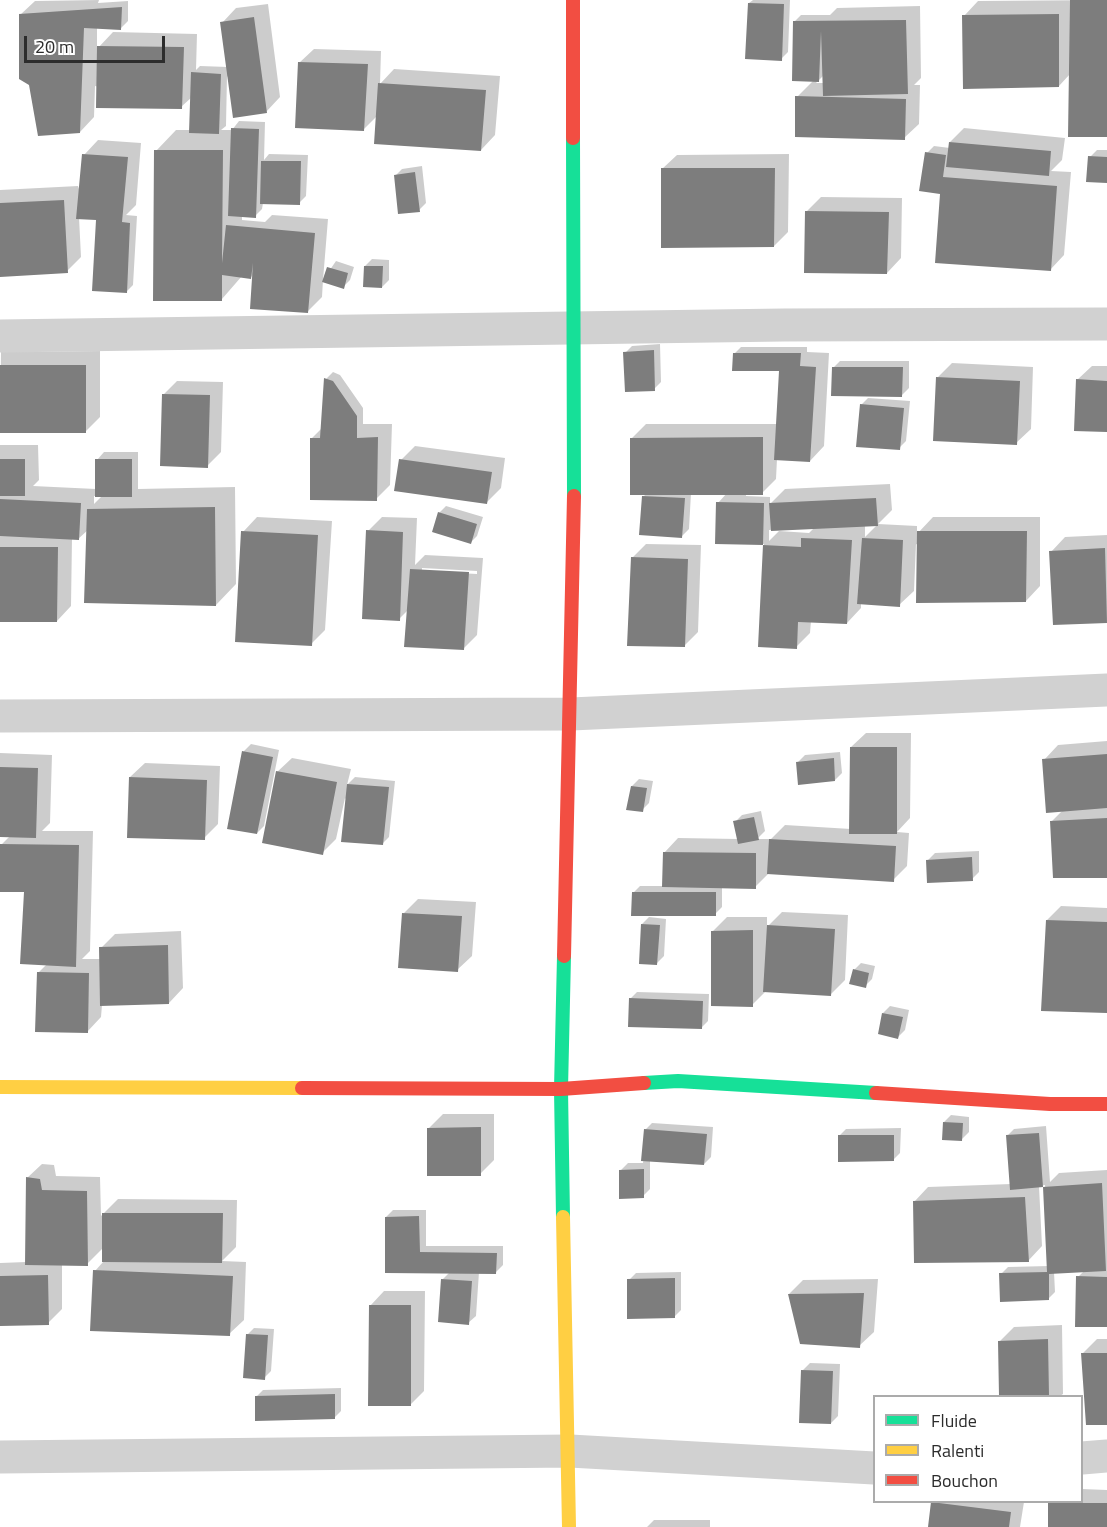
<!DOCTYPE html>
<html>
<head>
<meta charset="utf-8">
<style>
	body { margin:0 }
	#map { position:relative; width:1107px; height:1527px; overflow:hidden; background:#fff; font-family:"Titillium Web",sans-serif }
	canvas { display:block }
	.legend { position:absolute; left:873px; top:1395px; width:210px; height:108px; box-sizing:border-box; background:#fff; border:2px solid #ababab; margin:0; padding:8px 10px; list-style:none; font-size:18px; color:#2c2c2c }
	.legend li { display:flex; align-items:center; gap:12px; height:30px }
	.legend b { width:30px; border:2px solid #ababab }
	.scale { position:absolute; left:24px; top:36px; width:141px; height:27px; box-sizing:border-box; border:3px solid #2c2c2c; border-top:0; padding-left:8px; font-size:18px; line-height:21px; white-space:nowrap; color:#2c2c2c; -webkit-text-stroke:4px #fff; paint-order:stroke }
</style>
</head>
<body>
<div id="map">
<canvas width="1107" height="1527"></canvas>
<ul class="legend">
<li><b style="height:8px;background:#16e098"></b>Fluide</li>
<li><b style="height:8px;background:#ffcf43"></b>Ralenti</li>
<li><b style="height:8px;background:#f24e42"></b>Bouchon</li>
</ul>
<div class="scale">20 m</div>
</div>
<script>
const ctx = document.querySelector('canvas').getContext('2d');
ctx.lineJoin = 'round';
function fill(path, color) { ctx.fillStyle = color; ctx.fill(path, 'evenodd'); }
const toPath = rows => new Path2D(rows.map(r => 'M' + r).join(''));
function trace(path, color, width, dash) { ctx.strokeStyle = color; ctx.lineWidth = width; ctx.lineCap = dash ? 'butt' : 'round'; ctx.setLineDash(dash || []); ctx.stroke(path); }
fill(toPath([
	[99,0,98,3,128,1,128,21,121,28,97,27,97,49,113,32,197,34,196,70,200,66,228,67,222,23,236,8,268,4,280,97,266,112,227,76,226,126,221,130,232,130,239,121,265,122,264,160,269,154,308,155,306,196,299,203,263,203,262,209,255,216,242,215,242,220,265,222,272,215,328,219,323,280,336,261,354,267,350,280,343,287,323,280,322,297,308,311,254,274,251,277,242,276,222,299,156,151,176,130,191,130,192,97,181,107,95,86,94,117,80,132,20,15,35,1],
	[753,0,790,0,788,52,781,59,749,3],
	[1107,0,1107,135,1070,74,1059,86,964,16,978,1],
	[920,6,921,78,914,85,920,85,919,124,904,138,797,97,814,80,794,22,801,15,830,15,837,8],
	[824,75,824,83,816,83],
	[314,49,381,51,380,84,394,69,500,76,495,135,481,150,377,116,364,129,299,63],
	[964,128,1065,138,1062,160,1051,171,1071,172,1064,255,1050,270,942,189,927,153,934,146,950,148,950,142],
	[98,140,141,143,136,205,126,215,137,216,133,285,126,292,100,218,79,217,81,257,67,271,0,275,0,190,78,186,80,192,84,155],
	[1097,150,1107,150,1107,182,1090,157],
	[789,154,788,232,774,246,662,169,677,155],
	[422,166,426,203,419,210,395,176,402,169],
	[821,197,902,198,901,258,887,273,807,211],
	[372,259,389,260,389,280,382,287,365,266],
	[660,344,661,382,654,389,625,353,632,346],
	[741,347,807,347,807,352,829,353,824,446,810,461,777,459,776,479,762,493,746,493,746,496,770,497,770,504,785,489,890,484,892,510,878,524,917,526,917,534,933,517,1040,517,1040,586,1026,601,916,544,914,591,899,605,861,603,861,608,847,623,811,621,810,633,796,647,759,645,764,544,717,542,718,503,727,493,691,493,689,529,682,536,643,497,647,493,632,438,646,424,777,424,780,367,734,354],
	[865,525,877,525,865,537],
	[814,528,809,533,779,531,769,541,769,530],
	[100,351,100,417,85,432,0,432,1,352],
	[840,361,909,361,909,388,902,395,833,368],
	[952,363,1033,367,1031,429,1016,443,938,377],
	[1092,366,1107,366,1107,431,1077,380],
	[333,372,340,375,363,408,363,424,392,424,390,485,376,499,312,438,322,428,326,379],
	[177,381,223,382,221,452,207,466,163,395],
	[868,398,910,401,906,441,899,448,861,405],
	[0,445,38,445,39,480,33,486,96,489,97,460,104,452,138,452,138,489,235,487,236,584,216,605,88,530,78,539,72,538,71,606,57,621,0,620],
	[94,496,102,496,94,504],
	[415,446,505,458,501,488,487,502,401,460],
	[446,506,483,517,477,536,470,543,439,513],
	[257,517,332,521,325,630,311,644,243,532],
	[382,517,417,518,415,565,425,555,483,558,477,635,463,649,408,610,399,619,368,531],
	[422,568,477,571,477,574,422,571],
	[1107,535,1107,621,1054,623,1051,552,1065,537],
	[646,544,701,545,698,632,684,646,632,558],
	[866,733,911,733,910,818,897,832,909,833,907,866,893,880,770,872,755,887,722,886,722,907,715,914,633,893,640,886,664,886,664,853,678,838,738,839,735,822,742,815,761,811,765,831,757,839,771,839,785,825,851,829,851,747],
	[1107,741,1107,877,1052,821,1063,810,1044,760,1058,745],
	[251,744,279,750,264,826,257,833,229,827,244,751],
	[840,752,842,773,835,780,798,762,805,755],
	[0,753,52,755,50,823,42,831,93,831,90,951,82,959,101,959,101,948,115,934,181,931,183,988,169,1003,102,1005,101,1017,87,1032,38,973,47,964,25,891,1,845,10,836,0,836],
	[292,758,351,769,347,785,355,777,395,781,389,837,382,844,345,798,336,839,322,853,276,773],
	[145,763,220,766,218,824,204,838,130,777],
	[639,779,653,781,649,803,642,810,632,786],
	[979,851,979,872,972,879,928,860,935,853],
	[418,899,476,902,472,956,457,970,404,913],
	[1061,906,1107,908,1107,1012,1047,920],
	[782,912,848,915,845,980,830,995,766,991,752,1005,713,931,727,917,767,917,767,927],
	[649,917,666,919,664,956,657,963,642,924],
	[861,963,875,966,872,979,865,986,854,970],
	[637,992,709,994,708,1021,701,1028,630,999],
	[890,1006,909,1010,905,1030,898,1037,879,1033,883,1013],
	[443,1114,494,1114,494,1160,480,1174,429,1128],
	[951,1115,969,1117,969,1132,962,1139,944,1122],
	[652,1123,713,1127,711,1157,704,1164,650,1161,650,1189,643,1196,621,1170,628,1163,643,1163,645,1130],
	[1046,1126,1050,1182,1059,1173,1107,1170,1107,1326,1078,1277,1084,1271,1054,1272,1055,1292,1048,1299,1001,1274,1008,1267,1049,1266,1045,1185,1039,1186,1042,1246,1028,1261,914,1202,928,1187,1011,1184,1007,1136,1014,1129],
	[901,1128,900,1153,893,1160,839,1136,846,1129],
	[42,1164,54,1165,56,1176,100,1177,101,1216,118,1199,237,1200,236,1247,222,1261,246,1262,244,1320,229,1334,95,1271,103,1262,103,1248,87,1264,62,1264,62,1309,48,1323,0,1324,0,1263,26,1262,27,1178],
	[393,1210,426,1210,426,1246,503,1246,503,1265,496,1272,479,1272,476,1316,468,1323,442,1280,450,1272,387,1272,386,1217],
	[681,1272,681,1310,674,1317,629,1280,636,1273],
	[878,1279,874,1332,859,1346,789,1294,803,1280],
	[384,1291,425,1291,424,1391,410,1405,370,1306],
	[1062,1325,1063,1394,1060,1396,1000,1396,1000,1341,1014,1327],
	[254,1328,274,1329,271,1371,264,1378,247,1335],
	[1097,1339,1107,1339,1107,1424,1083,1353],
	[810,1363,840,1364,838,1416,831,1423,803,1370],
	[341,1388,341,1411,334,1418,256,1397,263,1390],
	[1082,1489,1107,1490,1107,1527,1049,1527,1049,1504,1082,1502],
	[934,1502,1024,1502,1020,1527,929,1527],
	[654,1520,710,1520,710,1527,647,1527]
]), '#0003');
fill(toPath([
	[1070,0,1107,0,1107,137,1068,137],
	[748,3,784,4,782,61,745,59],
	[122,7,121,30,84,28,80,133,38,136,29,85,19,79,19,14],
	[1059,14,1059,87,963,89,962,15],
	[254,17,267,113,233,118,220,22],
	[906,20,908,94,823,96,821,31,819,82,792,81,793,21],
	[97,46,184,47,182,109,96,108],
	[298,62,368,64,364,131,295,128],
	[191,72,221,74,219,134,189,133],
	[378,83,486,90,481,151,374,144],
	[795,96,906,99,905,140,795,137],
	[231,128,259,129,256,218,228,216],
	[949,142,1051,151,1049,176,946,167],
	[154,150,223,150,222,263,226,225,315,233,308,313,250,309,253,263,251,279,222,275,222,301,153,301],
	[925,152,946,155,943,177,1057,186,1051,271,935,263,940,194,919,191],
	[82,154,128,157,122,222,130,223,127,293,92,291,96,220,76,219],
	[1088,156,1107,157,1107,183,1086,182],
	[261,161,301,161,300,205,260,204],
	[661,168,775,168,774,247,661,248],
	[415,172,420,212,398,214,394,175],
	[64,200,68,273,0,277,0,203],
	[805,211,889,212,887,274,804,273],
	[364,266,383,266,382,288,363,287],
	[327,267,348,273,344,289,322,282],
	[654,350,655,391,625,392,623,352],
	[733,353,801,353,800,366,816,367,810,462,774,460,779,371,732,371],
	[0,365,86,365,86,433,0,433],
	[832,367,903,367,902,397,831,396],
	[936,377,1020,381,1017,445,933,441],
	[324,378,333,381,357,416,357,438,378,437,377,501,310,500,310,438,320,438],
	[1076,379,1107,381,1107,432,1074,431],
	[162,394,210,395,208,468,160,466],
	[860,404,904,408,900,450,856,447],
	[763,437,763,495,630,495,630,438],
	[0,459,25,459,25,496,0,496],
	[95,459,132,459,132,497,95,497],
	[399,459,492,472,487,504,394,491],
	[642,496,685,498,682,538,639,535],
	[876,498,878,526,771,531,769,503],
	[0,499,81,503,79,540,0,536],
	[716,502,764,503,763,545,715,544],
	[215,507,216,606,84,603,87,509],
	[438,512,477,524,471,544,432,532],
	[366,530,403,532,400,621,362,619],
	[241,531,318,535,312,646,235,642],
	[917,531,1027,531,1026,602,916,603],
	[801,538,852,540,847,624,798,622,797,649,758,647,763,545,801,547],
	[862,538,903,540,900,607,857,604],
	[0,547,58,547,57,622,0,622],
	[1105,548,1107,623,1053,625,1049,551],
	[631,557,688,559,685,647,627,646],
	[410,569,469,572,464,650,404,647],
	[850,747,897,747,897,834,849,834],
	[242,751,273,757,257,834,227,829],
	[1107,754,1107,808,1046,813,1042,759],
	[834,758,835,781,798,785,796,762],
	[0,767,38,768,36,838,0,837],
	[276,771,337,782,323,855,262,843],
	[129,777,207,780,205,840,127,838],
	[347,784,389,787,383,845,341,842],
	[631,786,647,788,643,812,626,810],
	[754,817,759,840,738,844,733,821],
	[1107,818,1107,878,1053,878,1050,821],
	[769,839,896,846,894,882,767,874],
	[0,844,79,845,76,967,20,964,24,892,0,892],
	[663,852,756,853,756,889,662,887],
	[972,857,973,881,927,883,926,860],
	[632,892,716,892,716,916,631,916],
	[402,913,462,916,458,972,398,968],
	[1046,920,1107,922,1107,1013,1041,1011],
	[641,924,660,925,657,965,639,964],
	[767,925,835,929,831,996,763,992],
	[753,930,753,1007,711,1006,711,931],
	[168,945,169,1004,100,1006,99,947],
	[853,969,869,973,866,988,849,984],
	[37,972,89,973,88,1033,35,1032],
	[629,998,703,1001,702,1029,628,1027],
	[882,1013,903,1017,898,1039,878,1034],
	[943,1122,963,1123,962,1141,942,1140],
	[481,1127,481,1176,427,1176,427,1128],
	[644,1129,707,1134,704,1165,641,1161],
	[1039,1133,1043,1187,1010,1190,1006,1135],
	[838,1135,894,1135,894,1161,838,1162],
	[644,1169,644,1198,619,1199,619,1170],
	[26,1177,40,1179,42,1190,87,1191,88,1266,25,1265],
	[1102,1183,1106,1271,1049,1274,1049,1300,1000,1302,999,1273,1047,1272,1043,1187],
	[1025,1197,1029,1262,914,1263,913,1201],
	[102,1213,223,1213,222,1263,102,1262],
	[419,1216,420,1252,497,1253,496,1274,385,1273,385,1217],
	[93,1270,233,1276,230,1336,90,1331],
	[48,1275,49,1325,0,1326,0,1276],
	[1076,1276,1107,1277,1107,1327,1075,1327],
	[675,1278,675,1318,627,1319,627,1279],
	[441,1279,472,1281,469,1325,438,1322],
	[864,1293,860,1348,800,1344,788,1294],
	[369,1305,411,1305,411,1406,368,1406],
	[246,1334,268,1335,265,1380,243,1378],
	[1048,1339,1049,1396,999,1396,998,1341],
	[1081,1353,1107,1353,1107,1425,1086,1425],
	[801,1370,833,1371,831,1424,799,1423],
	[335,1394,335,1419,255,1421,255,1396],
	[931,1502,1011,1512,1009,1527,928,1527],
	[1048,1503,1107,1503,1107,1527,1048,1527]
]), '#7d7d7d');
trace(toPath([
	[0,336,784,325,1107,324],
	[0,716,571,714,1107,690],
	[0,1457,570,1451,874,1468],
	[1082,1458,1107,1456]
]), '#d1d1d1', 33);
trace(toPath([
	[573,138,574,496],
	[644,1083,678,1081,876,1093],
	[563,1217,561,1089,564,956]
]), '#16e098', 14);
trace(toPath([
	[0,1087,302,1088],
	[563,1217,569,1527]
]), '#ffcf43', 14);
trace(toPath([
	[573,0,573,138],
	[564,956,574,496],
	[302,1088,561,1089,644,1083],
	[876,1093,1050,1104,1107,1104]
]), '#f24e42', 14);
</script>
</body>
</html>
